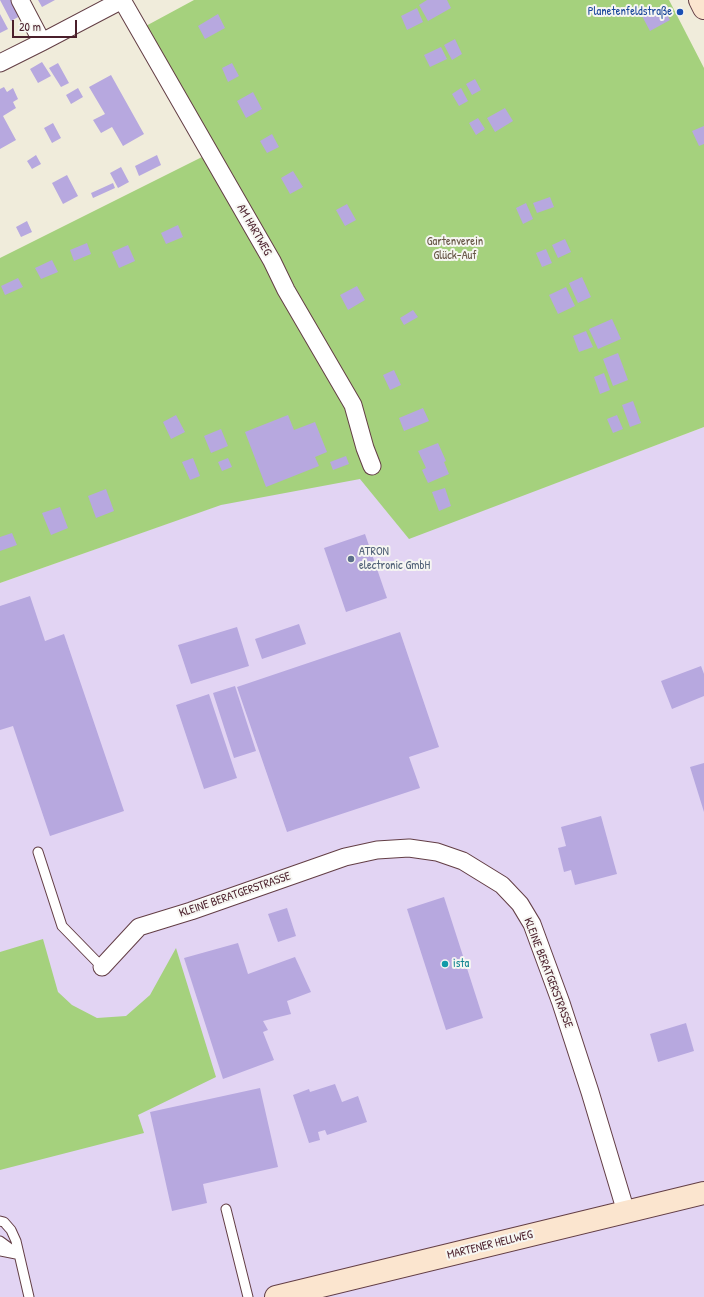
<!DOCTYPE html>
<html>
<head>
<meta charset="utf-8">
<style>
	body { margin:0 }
	#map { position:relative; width:704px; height:1297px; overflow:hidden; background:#f0ecdb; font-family:"Patrick Hand",sans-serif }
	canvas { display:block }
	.scale { position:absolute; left:12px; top:20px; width:65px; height:18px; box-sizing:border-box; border:2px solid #4a1f2b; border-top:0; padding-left:5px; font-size:12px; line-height:14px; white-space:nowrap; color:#4a1f2b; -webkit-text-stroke:3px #f6f6f2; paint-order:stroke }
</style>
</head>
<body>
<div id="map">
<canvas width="704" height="1297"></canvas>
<div class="scale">20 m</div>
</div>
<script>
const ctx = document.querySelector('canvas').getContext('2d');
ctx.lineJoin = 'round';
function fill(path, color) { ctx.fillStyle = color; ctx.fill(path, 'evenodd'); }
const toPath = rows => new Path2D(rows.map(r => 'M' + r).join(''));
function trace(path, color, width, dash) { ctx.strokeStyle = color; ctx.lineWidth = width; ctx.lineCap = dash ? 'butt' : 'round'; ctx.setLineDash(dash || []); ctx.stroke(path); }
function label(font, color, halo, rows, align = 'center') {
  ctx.font = font + ' "Patrick Hand",sans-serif'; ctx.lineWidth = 4; ctx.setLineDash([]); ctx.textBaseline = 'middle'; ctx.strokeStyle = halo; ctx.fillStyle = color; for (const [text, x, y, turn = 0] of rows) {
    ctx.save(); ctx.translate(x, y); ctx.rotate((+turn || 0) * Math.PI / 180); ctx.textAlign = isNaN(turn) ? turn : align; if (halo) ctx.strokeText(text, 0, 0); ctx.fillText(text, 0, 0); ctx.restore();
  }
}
fill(toPath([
	[704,427,704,1297,0,1297,0,583,222,504,350,465,409,538]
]), '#e2d4f3');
fill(toPath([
	[194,0,669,0,704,68,704,427,409,539,360,479,221,505,0,583,0,258,208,154,144,27],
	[43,939,58,992,72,1005,97,1018,126,1016,150,995,176,948,216,1077,138,1115,144,1133,0,1170,0,952]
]), '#a5d17d');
fill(toPath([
	[0,0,11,0,20,16,11,21],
	[38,0,55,0,42,7],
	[427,0,447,0,451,8,428,21,419,5],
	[663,6,670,20,650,31,642,16],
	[417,8,423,22,407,30,401,16],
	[0,14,8,29,0,33],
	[218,14,225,28,205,39,198,26],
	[455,39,462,54,452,60,444,45],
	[441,47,447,59,430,67,424,55],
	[42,62,51,76,38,83,30,69],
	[58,63,69,83,61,87,49,68],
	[232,63,239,76,228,82,222,68],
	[111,75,144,134,123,146,112,127,101,133,93,120,105,114,89,87],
	[475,79,481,90,472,95,466,84],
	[4,87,7,92,13,88,18,99,13,102,16,108,3,116,16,140,0,149,0,89],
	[78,88,83,97,71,104,66,95],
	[461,88,468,101,459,106,452,94],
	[253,92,262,109,246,118,237,101],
	[505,108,513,121,495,132,487,118],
	[478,118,485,129,476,135,469,123],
	[53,123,61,138,52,143,44,128],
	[704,126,704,144,699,146,692,131],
	[272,134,279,147,267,153,260,141],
	[36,155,41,164,32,169,27,161],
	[157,155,161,165,139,176,135,166],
	[121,167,129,182,118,188,110,173],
	[293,171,303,187,290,194,281,178],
	[67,175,78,196,63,204,52,183],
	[113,183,115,188,93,198,91,193],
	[550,197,554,207,537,213,533,203],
	[526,203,533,219,523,224,516,208],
	[347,204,356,220,345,226,336,210],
	[27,221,32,232,21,237,16,227],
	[178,225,183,237,166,244,161,233],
	[565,239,571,252,558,258,552,245],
	[87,243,91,254,74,261,70,250],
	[128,245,135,261,119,268,112,252],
	[546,249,552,263,542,267,536,253],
	[52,260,58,272,41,279,35,268],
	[582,277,591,297,578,303,569,283],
	[18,278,23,287,5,295,1,286],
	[357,286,365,300,348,310,340,295],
	[566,287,575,306,558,314,549,295],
	[413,310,418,317,404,325,400,318],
	[612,319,621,339,598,349,589,329],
	[586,331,593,347,579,352,573,336],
	[618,353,628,380,613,386,603,359],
	[394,370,401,385,390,390,383,375],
	[604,373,610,390,600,394,594,377],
	[633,401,641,423,630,427,622,405],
	[423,408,429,421,404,431,399,418],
	[176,415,185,432,171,439,163,422],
	[288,415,294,430,315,422,327,452,315,457,319,466,266,487,245,432],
	[617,415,623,429,613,433,607,419],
	[221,429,228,446,211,453,204,436],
	[438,443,446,461,444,462,449,474,428,483,422,470,426,468,418,451],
	[346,456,349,464,333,470,330,462],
	[193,458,200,476,190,480,182,462],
	[228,458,232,467,222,471,218,462],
	[445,488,451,506,439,511,432,492],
	[106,489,114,511,96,518,88,496],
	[60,507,68,528,51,535,42,513],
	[12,533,17,545,0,551,0,537],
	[365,534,387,598,346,612,324,548],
	[30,596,45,641,64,634,124,811,50,836,13,726,0,730,0,606],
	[299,624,306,644,262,659,255,639],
	[237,627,249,666,191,684,178,645],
	[400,632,439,747,409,757,420,788,287,832,237,687],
	[701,666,704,674,704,696,672,709,661,681],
	[235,686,256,751,234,758,213,693],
	[209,694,237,778,204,789,176,705],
	[704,763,704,812,690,767],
	[601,816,617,874,575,885,571,870,564,872,558,848,566,846,561,827],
	[444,897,483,1018,446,1030,407,909],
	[287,908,296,936,278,942,268,914],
	[238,943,248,974,295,957,311,992,287,1001,291,1014,263,1021,268,1030,263,1032,274,1060,223,1079,184,958],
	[686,1023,694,1051,658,1062,650,1034],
	[335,1084,342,1102,358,1096,367,1122,327,1135,325,1130,318,1132,320,1140,309,1143,293,1095,309,1089,310,1092],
	[260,1088,278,1167,203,1184,207,1203,172,1211,150,1112]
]), '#b7a8df');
const lane = toPath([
	[38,852,62,926,102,967],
	[226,1209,248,1297],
	[0,1221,4,1222,11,1230,16,1241,29,1297],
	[0,1241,19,1255],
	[0,1251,16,1254]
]);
const street = toPath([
	[20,0,42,42],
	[122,0,272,261,286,290,353,405,365,448,372,466],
	[0,63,42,42,122,0],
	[102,967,139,927,191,911,345,857,377,850,409,848,437,852,463,861,502,885,520,904,532,924,561,1003,590,1092,626,1212]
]);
const secondary = toPath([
	[700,0,704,8],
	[276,1297,704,1193]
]);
trace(lane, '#633e45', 11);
trace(street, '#633e45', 19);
trace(secondary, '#633e45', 24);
trace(lane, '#fff', 9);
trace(street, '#fff', 17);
trace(secondary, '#fbe5cf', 22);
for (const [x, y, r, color] of [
	[680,12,4,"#1a4fb4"],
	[351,559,4,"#5c6f8a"],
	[445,964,4,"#0f9aa8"]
]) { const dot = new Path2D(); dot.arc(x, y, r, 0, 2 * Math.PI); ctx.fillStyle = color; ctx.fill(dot); trace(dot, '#f6f6f2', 1.5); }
label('12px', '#164399', '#f6f6f2', [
	["Planetenfeldstraße",672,12]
], 'right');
label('12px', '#4a1f2b', '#f6f6f2', [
	["AM HARTWEG",254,230,60],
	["KLEINE BERATGERSTRASSE",235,895,-19],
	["KLEINE BERATGERSTRASSE",548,973,69],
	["MARTENER HELLWEG",490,1245,-14]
]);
label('12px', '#655444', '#f6f6f2', [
	["Gartenverein",455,242],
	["Glück-Auf",455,256]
]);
label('12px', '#4e5e75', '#f6f6f2', [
	["ATRON",359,552],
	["electronic GmbH",359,566]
], 'left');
label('12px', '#0d838f', '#f6f6f2', [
	["ista",453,964]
], 'left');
</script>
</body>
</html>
